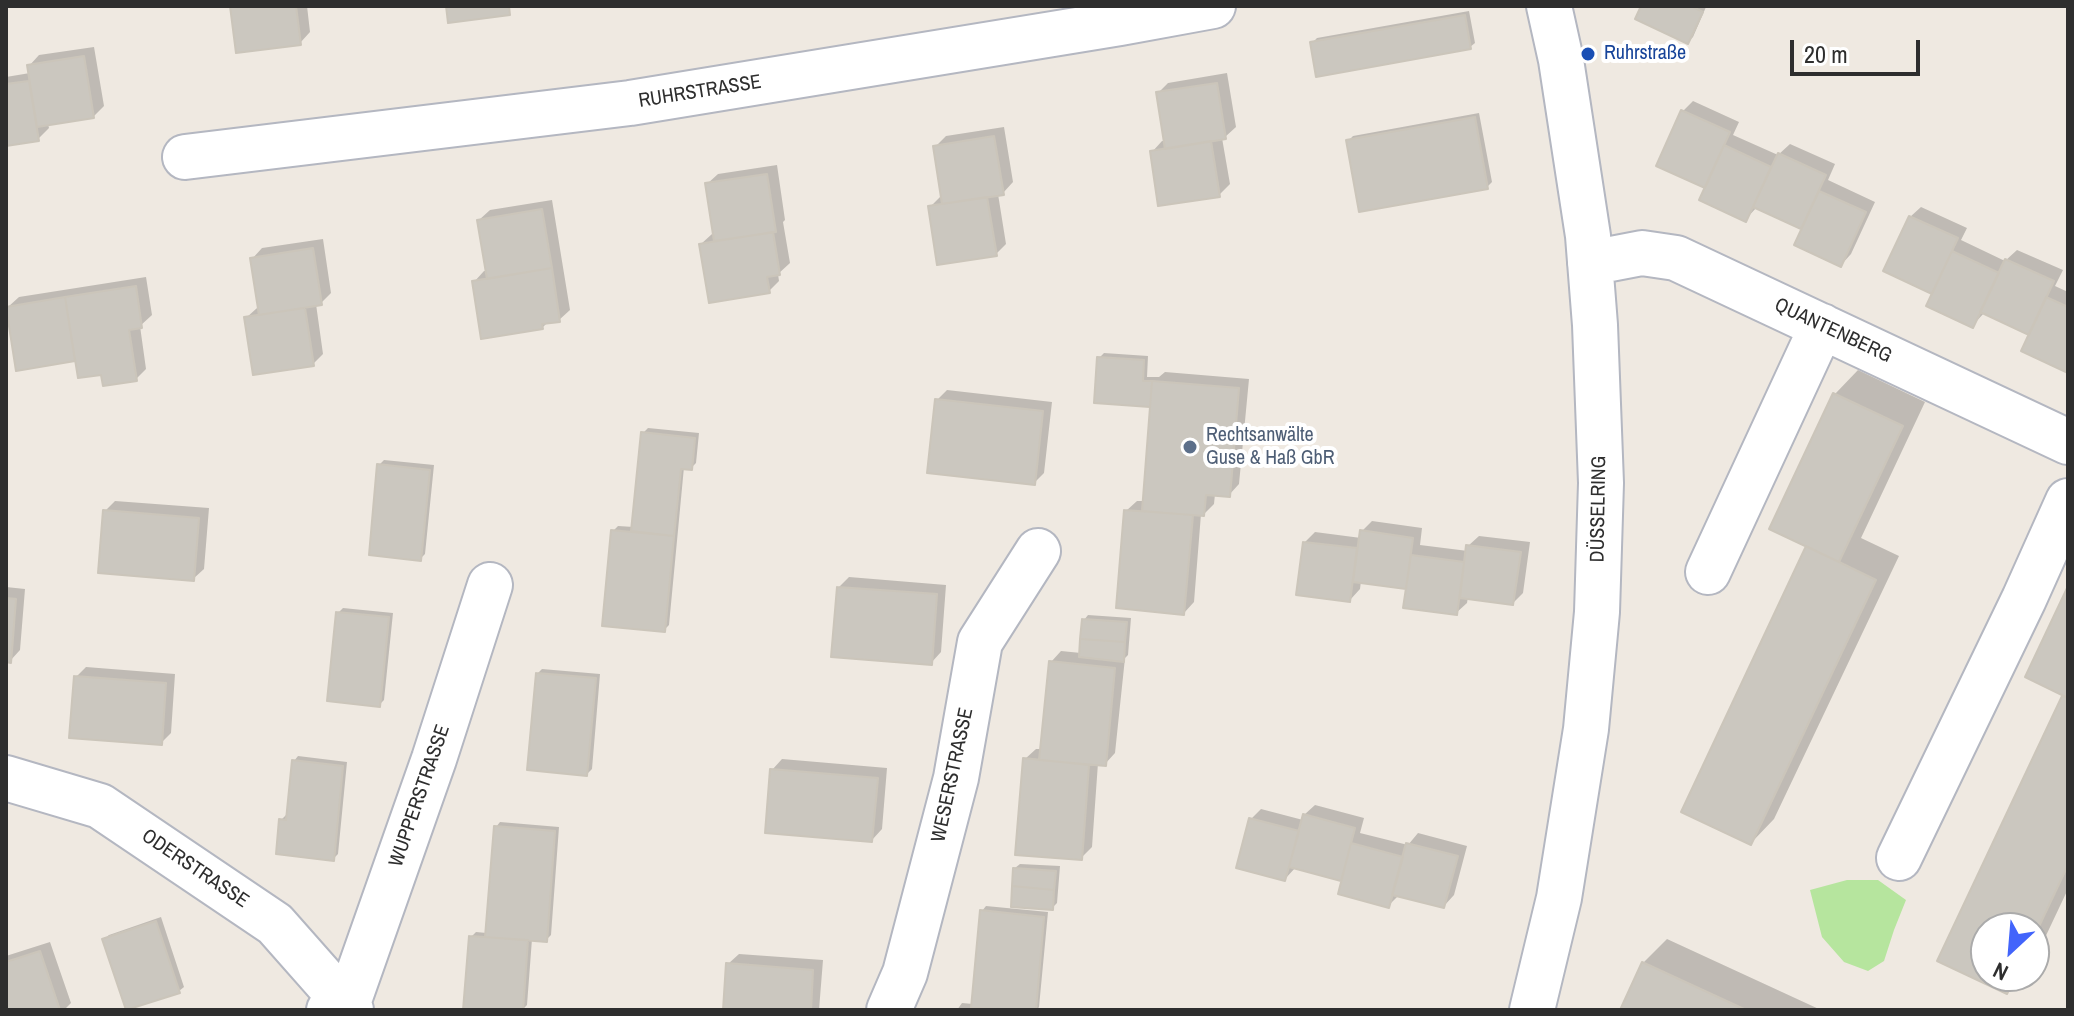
<!DOCTYPE html>
<html>
<head>
<meta charset="utf-8">
<style>
	body { margin:0 }
	#map { position:relative; width:2074px; height:1016px; overflow:hidden; background:#efe9e1; font-family:"Archivo Narrow",sans-serif }
	canvas { display:block }
	.frame { position:absolute; inset:0; border:8px solid #2e2e2e; pointer-events:none }
	.north { position:absolute; left:1970px; top:912px; width:80px; height:80px; box-sizing:border-box; background:#fff; border:2px solid #ababab; border-radius:50%; rotate:206deg; font-size:22px; font-weight:700; line-height:32px; text-align:center; color:#2e2e2e }
	.north::after { content:''; display:block; margin:auto; width:28px; height:36px; background:#4264fb; clip-path:polygon(50% 0,100% 100%,50% 72%,0 100%) }
	.scale { position:absolute; left:1790px; top:40px; width:130px; height:36px; box-sizing:border-box; border:4px solid #2e2e2e; border-top:0; padding-left:10px; font-size:24px; line-height:28px; white-space:nowrap; color:#2e2e2e; -webkit-text-stroke:6px #fff; paint-order:stroke }
</style>
</head>
<body>
<div id="map">
<canvas width="2074" height="1016"></canvas>
<div class="frame"></div>
<div class="north">N</div>
<div class="scale">20 m</div>
</div>
<script>
const ctx = document.querySelector('canvas').getContext('2d');
ctx.lineJoin = 'round';
function fill(path, color) { ctx.fillStyle = color; ctx.fill(path, 'evenodd'); }
const toPath = rows => new Path2D(rows.map(r => 'M' + r).join(''));
function trace(path, color, width, dash) { ctx.strokeStyle = color; ctx.lineWidth = width; ctx.lineCap = dash ? 'butt' : 'round'; ctx.setLineDash(dash || []); ctx.stroke(path); }
function label(font, color, halo, rows, align = 'center') {
  ctx.font = font + ' "Archivo Narrow",sans-serif'; ctx.lineWidth = 8; ctx.setLineDash([]); ctx.textBaseline = 'middle'; ctx.strokeStyle = halo; ctx.fillStyle = color; for (const [text, x, y, turn = 0] of rows) {
    ctx.save(); ctx.translate(x, y); ctx.rotate((+turn || 0) * Math.PI / 180); ctx.textAlign = isNaN(turn) ? turn : align; if (halo) ctx.strokeText(text, 0, 0); ctx.fillText(text, 0, 0); ctx.restore();
  }
}
fill(toPath([
	[1847,880,1878,880,1906,900,1894,930,1884,961,1868,971,1844,962,1822,937,1810,890]
]), '#b6e59e');
fill(toPath([
	[232,6,307,6,310,32,300,43],
	[1643,6,1705,6,1706,7,1693,37,1688,42],
	[1469,11,1475,43,1470,47,1312,43,1317,38],
	[94,47,104,106,94,116,48,124,49,128,38,139,6,144,6,77,30,73,29,66,39,55],
	[1227,73,1236,127,1225,137,1222,138,1230,184,1219,195,1152,152,1162,141,1165,141,1158,93,1168,83],
	[1693,101,1739,122,1733,135,1778,155,1790,144,1835,164,1828,180,1875,202,1851,254,1841,265,1804,228,1757,207,1746,219,1708,187,1683,111],
	[1479,113,1492,182,1487,187,1348,141,1353,136],
	[1004,127,1013,182,1003,193,998,194,1006,244,996,254,930,207,940,197,943,196,935,147,946,136],
	[777,165,785,220,783,222,790,263,778,274,779,281,769,291,701,244,712,234,715,234,707,184,718,174],
	[552,200,570,310,559,320,548,322,542,328,474,282,484,271,488,271,479,220,490,210],
	[1921,207,1967,228,1961,240,2005,261,2017,250,2063,270,2055,286,2068,292,2068,371,2031,334,1985,312,1973,325,1935,293,1910,217],
	[323,239,331,293,321,303,316,304,323,354,313,364,246,318,257,308,260,307,252,259,262,248],
	[146,277,152,315,140,326,146,369,136,379,103,373,77,359,18,368,8,307,19,297],
	[1104,353,1148,356,1147,377,1159,377,1165,372,1249,379,1239,484,1229,495,1215,494,1214,504,1204,514,1201,514,1194,602,1184,613,1126,511,1137,501,1145,501,1152,405,1099,358],
	[1858,370,1925,402,1861,538,1899,556,1774,819,1751,843,1809,546,1835,394],
	[947,390,1052,402,1044,473,1034,483,937,400],
	[648,428,699,433,696,463,691,468,684,467,669,625,664,630,613,531,618,526,634,527,643,433],
	[384,460,434,465,425,554,420,559,379,465],
	[115,501,209,508,204,569,193,579,105,511],
	[1372,521,1422,528,1420,545,1468,551,1468,546,1479,536,1530,542,1523,593,1513,603,1468,597,1467,603,1456,613,1409,587,1361,581,1360,589,1350,600,1305,542,1315,532,1361,538,1362,531],
	[849,577,946,585,941,652,931,663,838,588],
	[6,587,25,589,20,650,10,661,6,660],
	[2068,591,2068,889,2034,961,2034,928,1986,928,1986,976,2023,976,2007,992,1940,960,2065,695],
	[343,608,393,613,384,700,379,705,338,613],
	[1088,615,1131,618,1128,655,1125,658,1115,753,1105,764,1098,763,1092,847,1081,858,1025,759,1036,749,1043,749,1051,662,1061,651,1081,653,1084,620],
	[86,667,175,674,171,733,161,743,76,677],
	[542,669,600,674,592,769,587,774,538,673],
	[298,756,347,762,338,854,333,859,281,820,286,815,288,815,294,761],
	[782,759,887,768,882,829,872,840,772,770],
	[1315,805,1364,818,1360,833,1408,845,1418,833,1467,846,1454,895,1444,906,1400,894,1389,905,1344,879,1296,867,1285,879,1251,819,1261,809,1303,820,1304,815],
	[500,822,559,827,551,935,546,940,532,939,527,1005,522,1010,465,1010,471,937,476,932,487,933,496,827],
	[1020,864,1060,866,1057,903,1052,908,1015,868],
	[986,906,1048,912,1039,1007,1037,1010,957,1010,962,1003,973,1004,982,911],
	[161,917,184,987,179,991,104,939,109,935],
	[1667,939,1821,1010,1622,1010,1643,963],
	[50,942,71,1003,64,1010,6,1010,6,956],
	[739,954,823,960,819,1010,725,1010,728,964]
]), '#0003');
const building = toPath([
	[230,6,296,6,301,45,236,53,230,6],
	[446,6,509,6,510,15,448,23,446,6],
	[1641,6,1691,6,1703,12,1688,44,1635,19,1641,6],
	[1465,15,1471,49,1316,77,1310,42,1465,15],
	[84,56,94,118,37,127,27,65,84,56],
	[29,81,39,141,6,146,6,84,29,81],
	[1217,83,1226,139,1165,149,1156,92,1217,83],
	[1681,110,1730,132,1705,188,1656,166,1681,110],
	[1475,117,1488,189,1359,212,1346,140,1475,117],
	[994,136,1004,195,942,204,933,146,994,136],
	[1211,141,1220,197,1158,206,1150,151,1211,141],
	[1724,145,1771,167,1746,222,1699,200,1724,145],
	[1778,153,1826,175,1801,229,1753,207,1778,153],
	[767,174,776,232,714,241,705,183,767,174],
	[1819,191,1866,212,1841,267,1794,245,1819,191],
	[987,197,997,256,937,265,928,206,987,197],
	[542,209,552,268,487,279,477,220,542,209],
	[1909,216,1958,238,1932,294,1883,271,1909,216],
	[773,232,780,275,767,277,770,293,709,303,699,244,773,232],
	[313,248,322,305,259,315,250,258,313,248],
	[1952,251,1999,273,1973,328,1926,306,1952,251],
	[2005,259,2054,281,2029,335,1980,312,2005,259],
	[552,268,560,322,542,324,543,329,481,339,472,281,552,268],
	[136,286,142,328,129,330,137,381,103,386,101,375,78,378,65,297,136,286],
	[65,297,75,361,16,371,6,307,65,297],
	[2046,297,2068,307,2068,373,2021,351,2046,297],
	[305,308,314,366,253,375,244,317,305,308],
	[1097,357,1144,360,1143,381,1152,381,1150,407,1094,403,1097,357],
	[1152,381,1239,388,1230,497,1206,495,1204,516,1142,511,1152,381],
	[1833,393,1903,426,1839,562,1769,529,1833,393],
	[935,399,1043,411,1035,485,927,473,935,399],
	[641,432,695,438,692,470,681,469,674,536,631,531,641,432],
	[377,464,430,470,421,561,369,555,377,464],
	[103,510,199,518,194,581,98,573,103,510],
	[1124,510,1193,515,1184,615,1116,608,1124,510],
	[611,530,674,536,665,632,602,626,611,530],
	[1360,530,1413,538,1406,589,1353,582,1360,530],
	[1303,542,1357,548,1350,602,1296,595,1303,542],
	[1466,545,1521,552,1513,605,1460,598,1466,545],
	[1806,546,1876,580,1751,845,1681,812,1806,546],
	[1411,555,1464,562,1457,615,1403,608,1411,555],
	[2068,586,2068,698,2025,677,2068,586],
	[837,587,937,594,932,665,831,657,837,587],
	[6,598,16,599,11,663,6,662,6,598],
	[336,612,389,617,380,707,327,701,336,612],
	[1082,619,1127,622,1125,642,1080,639,1082,619],
	[1080,639,1125,642,1124,662,1079,657,1080,639],
	[1049,661,1115,668,1106,766,1039,760,1049,661],
	[536,673,596,678,587,776,527,770,536,673],
	[74,676,166,683,162,745,69,738,74,676],
	[2062,696,2068,698,2068,865,2034,937,2034,928,1986,928,1986,976,2016,976,2007,994,1937,961,2062,696],
	[1023,758,1089,765,1082,860,1015,855,1023,758],
	[292,760,343,766,334,861,276,854,279,819,286,820,292,760],
	[770,769,878,778,872,842,765,833,770,769],
	[1303,814,1355,828,1341,881,1289,867,1303,814],
	[1249,818,1299,831,1285,881,1236,868,1249,818],
	[494,826,555,831,547,942,485,937,494,826],
	[1351,843,1403,857,1389,908,1338,894,1351,843],
	[1406,843,1458,856,1444,908,1392,895,1406,843],
	[1013,868,1056,871,1054,890,1012,886,1013,868],
	[1012,886,1054,890,1053,910,1011,907,1012,886],
	[980,910,1044,917,1036,1010,971,1008,980,910],
	[156,921,180,993,126,1010,102,939,156,921],
	[469,936,528,940,523,1010,463,1010,469,936],
	[40,951,60,1010,6,1010,6,962,40,951],
	[1642,962,1746,1010,1620,1010,1642,962],
	[726,963,813,970,811,1010,723,1010,726,963]
]);
fill(building, '#cbc7bf');
trace(building, '#cbc5ba', 2);
const minor = toPath([
	[185,157,630,103,1120,23,1213,6],
	[1590,263,1642,253,1676,258,2068,442],
	[1708,572,1822,326],
	[6,778,100,806,275,924,351,1010],
	[1899,858,2024,599,2068,501],
	[329,1010,347,1006,434,759,490,585],
	[889,1010,905,973,956,778,980,642,1038,551],
	[1532,1010,1559,898,1586,729,1597,612,1601,483,1595,325,1588,236,1561,60,1549,6]
]);
trace(minor, '#b4b7c1', 48);
trace(minor, '#fff', 44);
for (const [x, y, r, color] of [
	[1588,54,8,"#1a4fb4"],
	[1190,447,8,"#5c6f8a"]
]) { const dot = new Path2D(); dot.arc(x, y, r, 0, 2 * Math.PI); ctx.fillStyle = color; ctx.fill(dot); trace(dot, '#fff', 3); }
label('20px', '#164399', '#fff', [
	["Ruhrstraße",1604,54]
], 'left');
label('20px', '#2e2e2e', '#fff', [
	["RUHRSTRASSE",700,92,-9],
	["QUANTENBERG",1833,331,25],
	["DÜSSELRING",1599,509,-89],
	["WESERSTRASSE",953,775,-78],
	["WUPPERSTRASSE",420,796,-71],
	["ODERSTRASSE",195,869,34]
]);
label('20px', '#4e5e75', '#fff', [
	["Rechtsanwälte",1206,436],
	["Guse & Haß GbR",1206,459]
], 'left');
</script>
</body>
</html>
